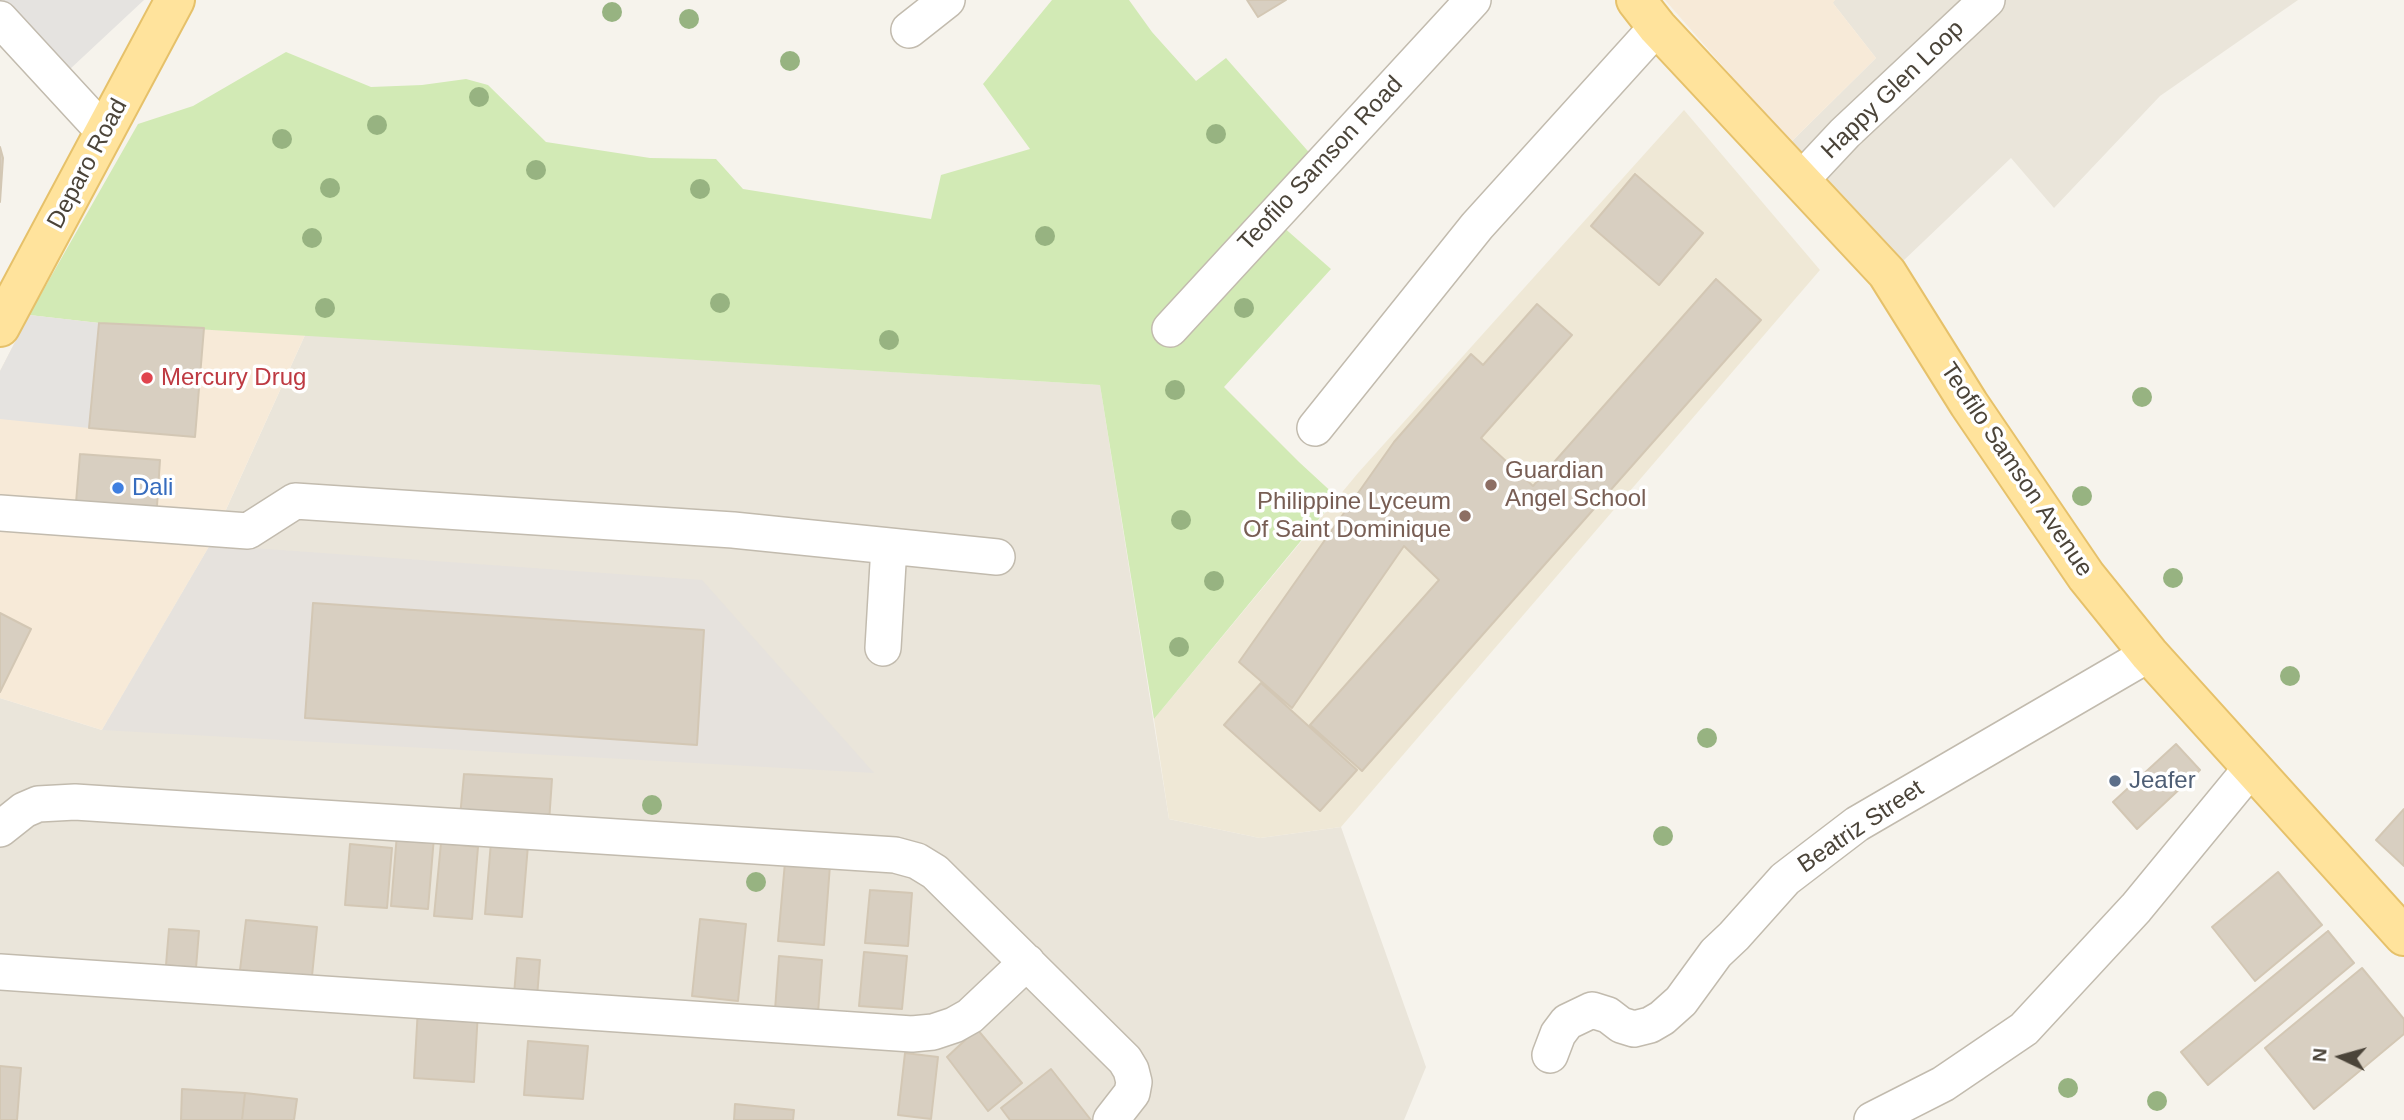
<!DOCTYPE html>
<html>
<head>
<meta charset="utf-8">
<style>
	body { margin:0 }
	#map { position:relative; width:2404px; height:1120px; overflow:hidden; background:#f6f3ec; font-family:Helvetica,sans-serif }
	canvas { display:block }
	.north { position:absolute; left:2306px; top:1022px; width:70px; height:70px; -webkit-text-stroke:5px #fff; paint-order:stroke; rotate:275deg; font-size:19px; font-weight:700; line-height:28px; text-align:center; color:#4b4439 }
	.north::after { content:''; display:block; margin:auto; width:24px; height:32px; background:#4b4439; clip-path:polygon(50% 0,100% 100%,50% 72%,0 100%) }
</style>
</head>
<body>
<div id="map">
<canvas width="2404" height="1120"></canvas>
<div class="north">N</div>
</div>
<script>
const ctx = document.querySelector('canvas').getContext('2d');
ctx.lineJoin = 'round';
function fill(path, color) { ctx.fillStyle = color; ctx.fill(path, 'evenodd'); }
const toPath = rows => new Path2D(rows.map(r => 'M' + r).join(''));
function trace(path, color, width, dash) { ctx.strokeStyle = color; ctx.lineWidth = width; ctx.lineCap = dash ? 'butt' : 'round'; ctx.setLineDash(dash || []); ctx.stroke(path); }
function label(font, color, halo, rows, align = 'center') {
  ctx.font = font + ' Helvetica,sans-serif'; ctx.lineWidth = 7; ctx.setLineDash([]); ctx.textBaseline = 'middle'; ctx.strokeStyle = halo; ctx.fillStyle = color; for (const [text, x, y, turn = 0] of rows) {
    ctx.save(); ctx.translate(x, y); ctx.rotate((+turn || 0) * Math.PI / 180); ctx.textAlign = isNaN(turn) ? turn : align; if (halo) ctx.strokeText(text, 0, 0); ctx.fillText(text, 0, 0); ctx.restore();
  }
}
fill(toPath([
	[1835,0,2298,0,2160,96,2054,208,2011,158,1902,262,1790,143,1876,58,1832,2],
	[305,335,1100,385,1169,819,1260,838,1341,827,1426,1067,1404,1120,0,1120,0,698,102,730,210,545]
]), '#eae5da');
fill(toPath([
	[1665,0,1835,0,1833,3,1876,58,1790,143],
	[29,315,99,323,305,335,210,545,102,730,0,698,0,371]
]), '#f7ead8');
fill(toPath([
	[210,545,702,580,874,773,102,730]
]), '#e6e2dd');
fill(toPath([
	[1684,110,1820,270,1341,827,1260,838,1169,819,1154,719,1358,473]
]), '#efe8d6');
fill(toPath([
	[1052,0,1129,0,1152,32,1196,81,1226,58,1314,158,1265,211,1331,269,1224,387,1299,462,1337,497,1154,719,1100,385,99,323,29,315,138,124,193,106,286,52,371,87,422,85,466,79,488,85,546,142,650,158,716,159,743,189,931,219,941,175,1030,149,983,84]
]), '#d2eab5');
fill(toPath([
	[2,0,144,0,69,70],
	[29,315,99,323,89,428,0,419,0,371]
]), '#e5e3e0');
const building = toPath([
	[1247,0,1286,0,1258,17,1247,0],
	[0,147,3,158,0,202,0,147],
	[1635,174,1703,233,1659,285,1591,226,1635,174],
	[1716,279,1761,320,1362,771,1310,725,1439,580,1404,546,1292,708,1239,662,1394,442,1471,354,1483,365,1537,304,1572,335,1481,438,1533,486,1716,279],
	[99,323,204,328,195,437,89,428,99,323],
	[80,454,160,460,156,521,75,515,80,454],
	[313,603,704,630,697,745,305,718,313,603],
	[0,613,31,629,0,692,0,613],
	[1261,683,1357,770,1320,811,1224,725,1261,683],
	[2176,744,2200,770,2137,829,2113,802,2176,744],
	[464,774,552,779,549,822,460,817,464,774],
	[2404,809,2404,866,2376,840,2404,809],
	[397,834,434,837,428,909,391,906,397,834],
	[491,842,528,845,522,917,485,914,491,842],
	[441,843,478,847,472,919,434,916,441,843],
	[350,844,392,848,387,908,345,905,350,844],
	[785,862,830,865,824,945,778,941,785,862],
	[2278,872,2322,925,2255,981,2212,927,2278,872],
	[870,890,912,893,908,946,865,943,870,890],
	[700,919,746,924,738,1001,692,996,700,919],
	[246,920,317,927,312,976,240,970,246,920],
	[169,929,199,931,196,968,166,965,169,929],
	[2328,931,2354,963,2208,1085,2181,1052,2328,931],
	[864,952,907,956,902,1009,859,1006,864,952],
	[779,956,822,960,818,1013,775,1010,779,956],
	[517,958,540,960,537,997,514,995,517,958],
	[2362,968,2404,1019,2404,1034,2314,1109,2265,1048,2362,968],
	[418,1008,478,1011,474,1082,414,1078,418,1008],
	[977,1029,1022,1083,988,1111,947,1057,977,1029],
	[528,1041,588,1046,583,1099,524,1095,528,1041],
	[905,1053,938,1057,931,1119,898,1115,905,1053],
	[0,1066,21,1068,17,1120,0,1120,0,1066],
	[1051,1069,1091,1120,1010,1120,1001,1108,1051,1069],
	[182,1089,245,1093,242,1120,181,1120,182,1089],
	[245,1093,297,1099,294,1120,242,1120,245,1093],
	[735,1104,794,1110,793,1120,734,1120,735,1104]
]);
fill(building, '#d8cfc1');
trace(building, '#d3c7b4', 2);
const minor = toPath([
	[0,19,105,133],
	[909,30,947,0],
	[1800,181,1845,133,1987,0],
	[1170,329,1473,0],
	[1315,428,1477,226,1657,27],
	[0,513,248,531,295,501,733,530,997,557],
	[883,648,889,546],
	[0,829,24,810,38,804,75,802,895,855,917,861,935,872,1125,1060,1131,1070,1134,1082,1132,1093,1111,1120],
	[0,972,912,1034,933,1032,954,1025,970,1016,1027,962],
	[1550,1055,1558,1034,1567,1022,1592,1010,1608,1015,1621,1025,1634,1029,1650,1025,1662,1018,1681,1001,1716,953,1734,936,1785,879,1857,824,2149,654],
	[1872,1120,1943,1084,2024,1029,2136,908,2252,767]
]);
const major = toPath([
	[1636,0,1657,27,1887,273,1969,404,2086,576,2149,654,2404,936],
	[0,327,175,0]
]);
trace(minor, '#c2bbae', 38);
trace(major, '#e6c16a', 42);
trace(minor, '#fff', 35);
trace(major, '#ffe39c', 38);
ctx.fillStyle = '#97b381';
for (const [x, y] of [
	[612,12],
	[689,19],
	[790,61],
	[479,97],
	[377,125],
	[1216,134],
	[282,139],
	[536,170],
	[330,188],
	[700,189],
	[1045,236],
	[312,238],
	[720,303],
	[325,308],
	[1244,308],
	[889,340],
	[1175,390],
	[2142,397],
	[2082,496],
	[1181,520],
	[2173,578],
	[1214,581],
	[1179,647],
	[2290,676],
	[1707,738],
	[652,805],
	[1663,836],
	[756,882],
	[2068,1088],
	[2157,1101]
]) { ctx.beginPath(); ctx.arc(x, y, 10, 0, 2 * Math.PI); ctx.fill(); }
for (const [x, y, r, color] of [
	[147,378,7,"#e0444e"],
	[1491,485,7,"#8d6e63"],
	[118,488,7,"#3f7fe0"],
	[1465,516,7,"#8d6e63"],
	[2115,781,7,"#5c6f8a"]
]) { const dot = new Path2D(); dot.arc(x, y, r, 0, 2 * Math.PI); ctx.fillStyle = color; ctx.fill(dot); trace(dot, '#fff', 2.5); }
label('24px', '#4b4439', '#fff', [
	["Happy Glen Loop",1893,90,-44],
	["Deparo Road",88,164,-62],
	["Teofilo Samson Road",1321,164,-47],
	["Teofilo Samson Avenue",2016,470,56],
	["Beatriz Street",1861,827,-34]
]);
label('24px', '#be3a42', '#fff', [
	["Mercury Drug",161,378]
], 'left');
label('24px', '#785e54', '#fff', [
	["Guardian",1505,471],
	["Angel School",1505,499],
	["Philippine Lyceum",1451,502,"right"],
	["Of Saint Dominique",1451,530,"right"]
], 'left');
label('24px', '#366cbe', '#fff', [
	["Dali",132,488]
], 'left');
label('24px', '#4e5e75', '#fff', [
	["Jeafer",2129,781]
], 'left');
</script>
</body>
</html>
